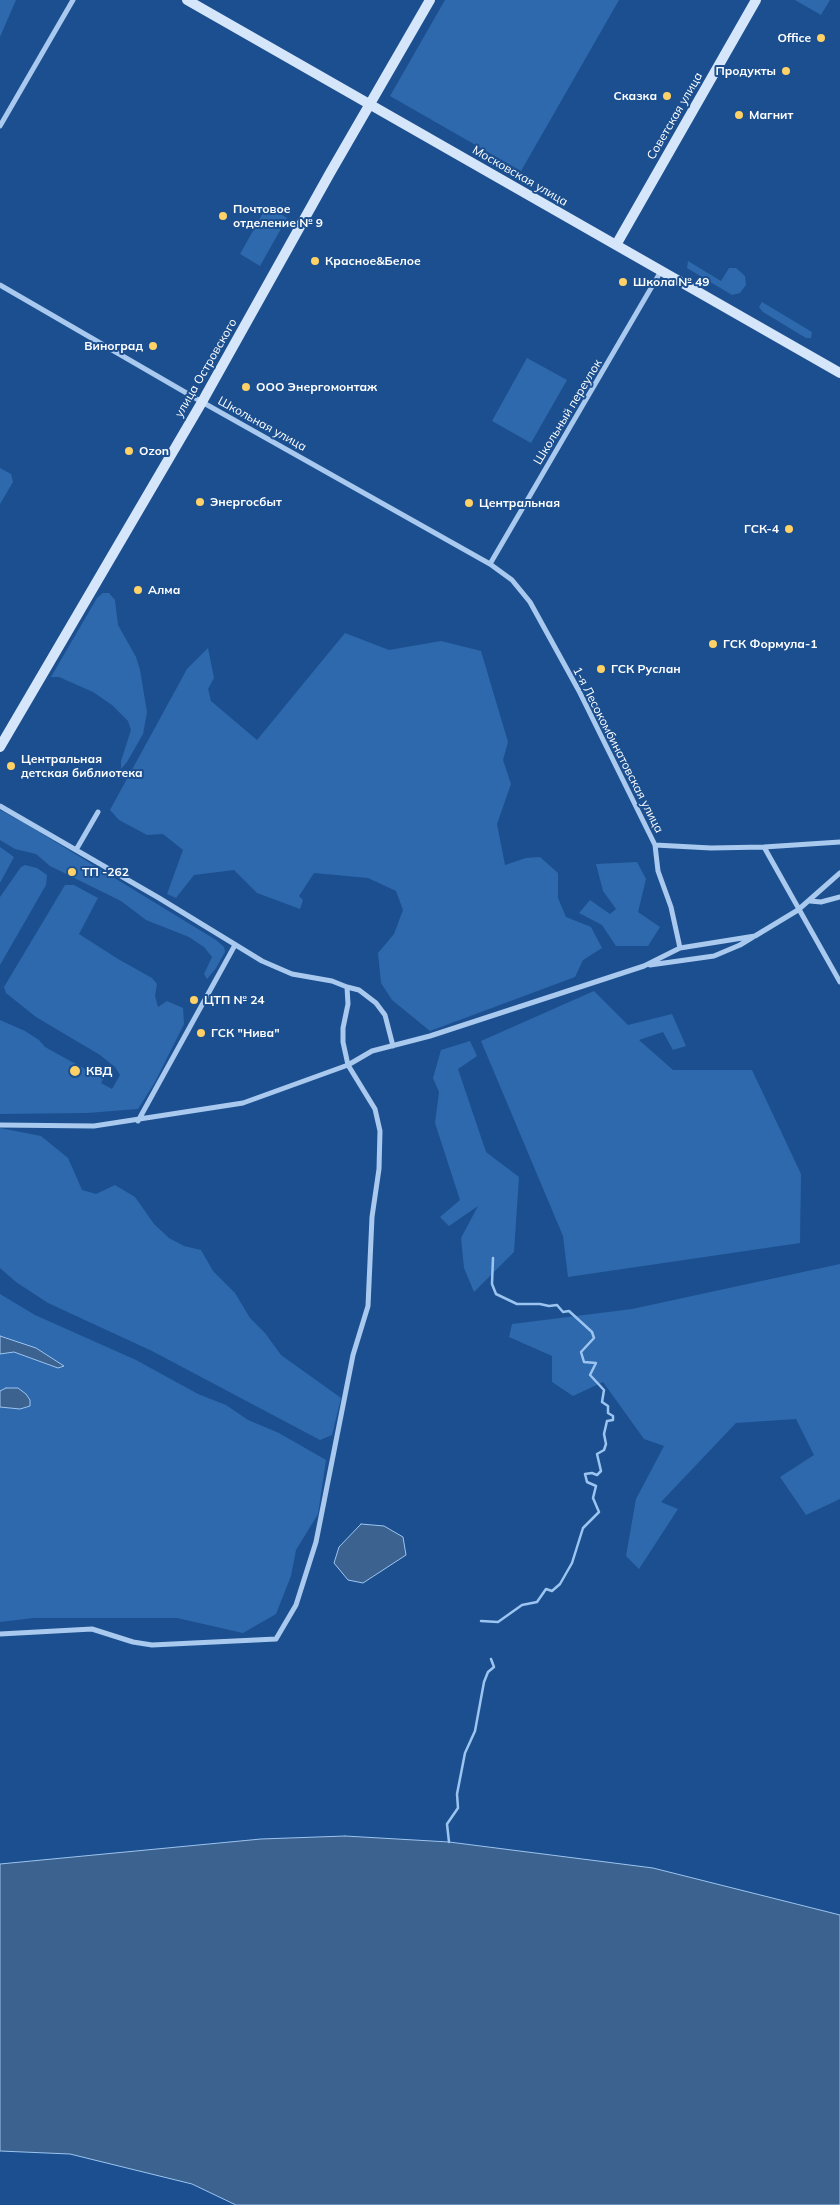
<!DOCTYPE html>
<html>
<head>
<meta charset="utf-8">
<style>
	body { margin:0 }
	canvas { display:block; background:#1b4f8f }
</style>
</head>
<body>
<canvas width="840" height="2205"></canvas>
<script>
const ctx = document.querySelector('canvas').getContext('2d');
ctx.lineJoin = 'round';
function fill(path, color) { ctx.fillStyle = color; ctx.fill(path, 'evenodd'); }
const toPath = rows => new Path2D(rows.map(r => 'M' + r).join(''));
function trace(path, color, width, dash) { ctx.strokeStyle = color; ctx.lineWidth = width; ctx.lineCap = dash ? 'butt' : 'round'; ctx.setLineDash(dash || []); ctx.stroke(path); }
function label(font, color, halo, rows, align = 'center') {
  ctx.font = font + ' Mulish,sans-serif'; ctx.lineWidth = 4; ctx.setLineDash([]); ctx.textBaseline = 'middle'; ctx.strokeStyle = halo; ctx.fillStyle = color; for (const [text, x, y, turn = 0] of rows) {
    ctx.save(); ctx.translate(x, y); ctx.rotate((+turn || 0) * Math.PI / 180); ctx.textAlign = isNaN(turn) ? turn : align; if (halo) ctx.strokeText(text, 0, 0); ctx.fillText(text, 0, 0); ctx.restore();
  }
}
fill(toPath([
	[0,0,16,0,0,37],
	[445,0,619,0,521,171,390,96],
	[795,0,830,0,821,15],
	[267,206,287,218,260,266,240,254],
	[688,261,721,281,729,268,736,268,745,276,746,285,740,293,732,295,687,268],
	[762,302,812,332,811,338,806,338,763,312,759,307],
	[527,358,567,380,531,443,492,421],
	[0,468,11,474,13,482,0,504],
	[103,593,109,593,115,600,118,625,136,657,140,670,147,712,143,734,127,762,121,769,121,761,131,730,128,721,112,705,93,692,59,677,51,677,97,598],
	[345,633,389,650,441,641,481,651,508,742,503,760,511,784,497,824,505,865,526,858,540,857,558,873,558,898,566,917,591,927,602,948,583,960,575,977,430,1031,392,1000,381,983,378,953,394,934,403,910,396,891,368,878,314,873,299,896,303,900,300,909,257,893,234,870,194,875,176,898,167,894,183,850,163,834,147,835,119,820,110,810,187,669,208,648,214,678,208,689,211,701,257,740],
	[0,810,26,824,216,940,224,947,225,952,216,968,207,979,204,974,212,957,204,947,189,937,146,920,121,901,50,866,36,854,15,849,0,840],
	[0,847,14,857,0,883],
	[637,862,646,879,638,912,660,927,648,946,616,946,602,925,579,913,590,900,610,914,616,909,603,891,596,864],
	[25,865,37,868,47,875,46,885,0,965,0,897,21,867],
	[65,885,74,885,98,898,79,934,118,959,152,978,157,984,155,996,158,1007,167,1001,183,1008,184,1024,155,1082,138,1109,87,1113,0,1114,0,1020,25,1031,39,1040,45,1047,103,1079,101,1083,112,1089,120,1075,115,1067,100,1055,36,1017,6,993,4,987],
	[594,991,628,1025,672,1014,686,1046,673,1050,663,1032,639,1040,673,1070,752,1070,801,1174,800,1243,568,1277,563,1236,481,1041],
	[470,1041,477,1056,458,1069,486,1152,519,1177,514,1252,474,1292,464,1268,461,1238,478,1206,449,1226,440,1217,460,1200,435,1123,439,1092,433,1078,441,1050],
	[0,1128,41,1136,68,1158,82,1190,96,1194,115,1185,135,1197,154,1224,169,1238,184,1246,201,1250,213,1271,235,1293,250,1318,265,1333,281,1355,341,1398,332,1435,320,1440,152,1351,48,1303,16,1282,0,1268],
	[840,1264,840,1499,806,1515,780,1477,814,1455,796,1419,736,1423,661,1502,678,1509,639,1569,626,1556,636,1499,664,1446,644,1439,603,1382,573,1396,552,1382,552,1356,509,1337,512,1324,632,1309],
	[0,1294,35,1315,136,1360,198,1394,226,1405,248,1420,279,1433,326,1460,318,1514,296,1550,291,1576,276,1614,243,1633,177,1618,33,1618,0,1622]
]), '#2e69ad');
const water = toPath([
	[0,1336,36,1348,64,1366,58,1368,14,1352,0,1354,0,1336],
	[6,1388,18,1388,26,1394,30,1400,30,1406,20,1409,0,1407,0,1391,6,1388],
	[361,1524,384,1526,403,1537,406,1555,363,1583,348,1580,334,1563,339,1547,361,1524],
	[345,1836,449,1842,653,1868,840,1915,840,2205,236,2205,192,2184,70,2154,0,2151,0,1864,261,1839,345,1836]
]);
fill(water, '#3c6290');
trace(water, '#9cc4f0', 1);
trace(toPath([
	[481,1621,498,1622,522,1605,537,1602,546,1589,552,1591,560,1584,572,1563,583,1528,599,1512,593,1498,596,1486,587,1482,585,1474,592,1473,597,1475,601,1471,597,1454,604,1450,606,1444,604,1434,607,1421,613,1420,613,1416,608,1413,608,1406,602,1402,604,1390,590,1375,596,1363,584,1362,581,1352,594,1338,592,1332,569,1311,563,1312,557,1305,549,1306,540,1304,517,1304,496,1294,492,1284,493,1258],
	[449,1842,447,1824,458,1808,457,1794,465,1753,475,1731,484,1682,488,1672,494,1667,491,1659]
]), '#9cc4f0', 2.5);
trace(toPath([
	[0,126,73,0],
	[0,285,202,402,490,564,512,580,530,602,579,691,655,845,711,848,764,847,840,842],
	[490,564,661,271],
	[0,806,159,898,262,961,292,974,332,981,347,987,348,1004,343,1028,343,1042,348,1065,375,1109,380,1131,379,1169,372,1217,368,1306,353,1355,316,1542,296,1605,276,1639,152,1645,133,1642,92,1629,0,1634],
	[655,845,658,871,671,907,680,948],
	[764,847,840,982],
	[76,850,98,812],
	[810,901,821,902,840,897],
	[650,965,714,956,740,945,753,937],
	[347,987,359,990,376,1003,385,1015,393,1046],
	[138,1121,235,945],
	[0,1125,94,1126,243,1103,348,1065,372,1051,430,1036,644,966,680,948,755,936,798,910,840,873]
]), '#a9c9ee', 5);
trace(toPath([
	[187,0,840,373],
	[616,245,756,0],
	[0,747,202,402,330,173,430,0]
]), '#d6e6fa', 10);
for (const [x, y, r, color] of [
	[821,38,5,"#ffd166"],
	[786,71,5,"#ffd166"],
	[667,96,5,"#ffd166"],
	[739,115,5,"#ffd166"],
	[223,216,5,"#ffd166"],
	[315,261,5,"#ffd166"],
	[623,282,5,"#ffd166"],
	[153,346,5,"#ffd166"],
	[246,387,5,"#ffd166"],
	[129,451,5,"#ffd166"],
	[200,502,5,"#ffd166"],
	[469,503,5,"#ffd166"],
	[789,529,5,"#ffd166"],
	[138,590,5,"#ffd166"],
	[713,644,5,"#ffd166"],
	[601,669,5,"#ffd166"],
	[11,766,5,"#ffd166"],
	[72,872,5,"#ffd166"],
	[194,1000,5,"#ffd166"],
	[201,1033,5,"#ffd166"],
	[75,1071,6,"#ffd166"]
]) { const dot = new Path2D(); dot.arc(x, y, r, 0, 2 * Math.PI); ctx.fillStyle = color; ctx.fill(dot); trace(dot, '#1b4f8f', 2); }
label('bold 12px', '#fff', '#1b4f8f', [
	["Office",811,38,"right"],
	["Продукты",776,71,"right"],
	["Сказка",657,96,"right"],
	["Магнит",749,115],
	["Почтовое",233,209],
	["отделение № 9",233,223],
	["Красное&Белое",325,261],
	["Школа № 49",633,282],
	["Виноград",143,346,"right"],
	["ООО Энергомонтаж",256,387],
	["Ozon",139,451],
	["Энергосбыт",210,502],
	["Центральная",479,503],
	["ГСК-4",779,529,"right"],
	["Алма",148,590],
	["ГСК Формула-1",723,644],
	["ГСК Руслан",611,669],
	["Центральная",21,759],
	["детская библиотека",21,773],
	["ТП -262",82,872],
	["ЦТП № 24",204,1000],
	["ГСК \"Нива\"",211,1033],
	["КВД",86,1071]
], 'left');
label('12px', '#fff', '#1b4f8f', [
	["Советская улица",675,116,-60],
	["Московская улица",520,176,30],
	["улица Островского",206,368,-60],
	["Школьный переулок",568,412,-59],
	["Школьная улица",262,424,29],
	["1-я Лесокомбинатовская улица",618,750,63]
]);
</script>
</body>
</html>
